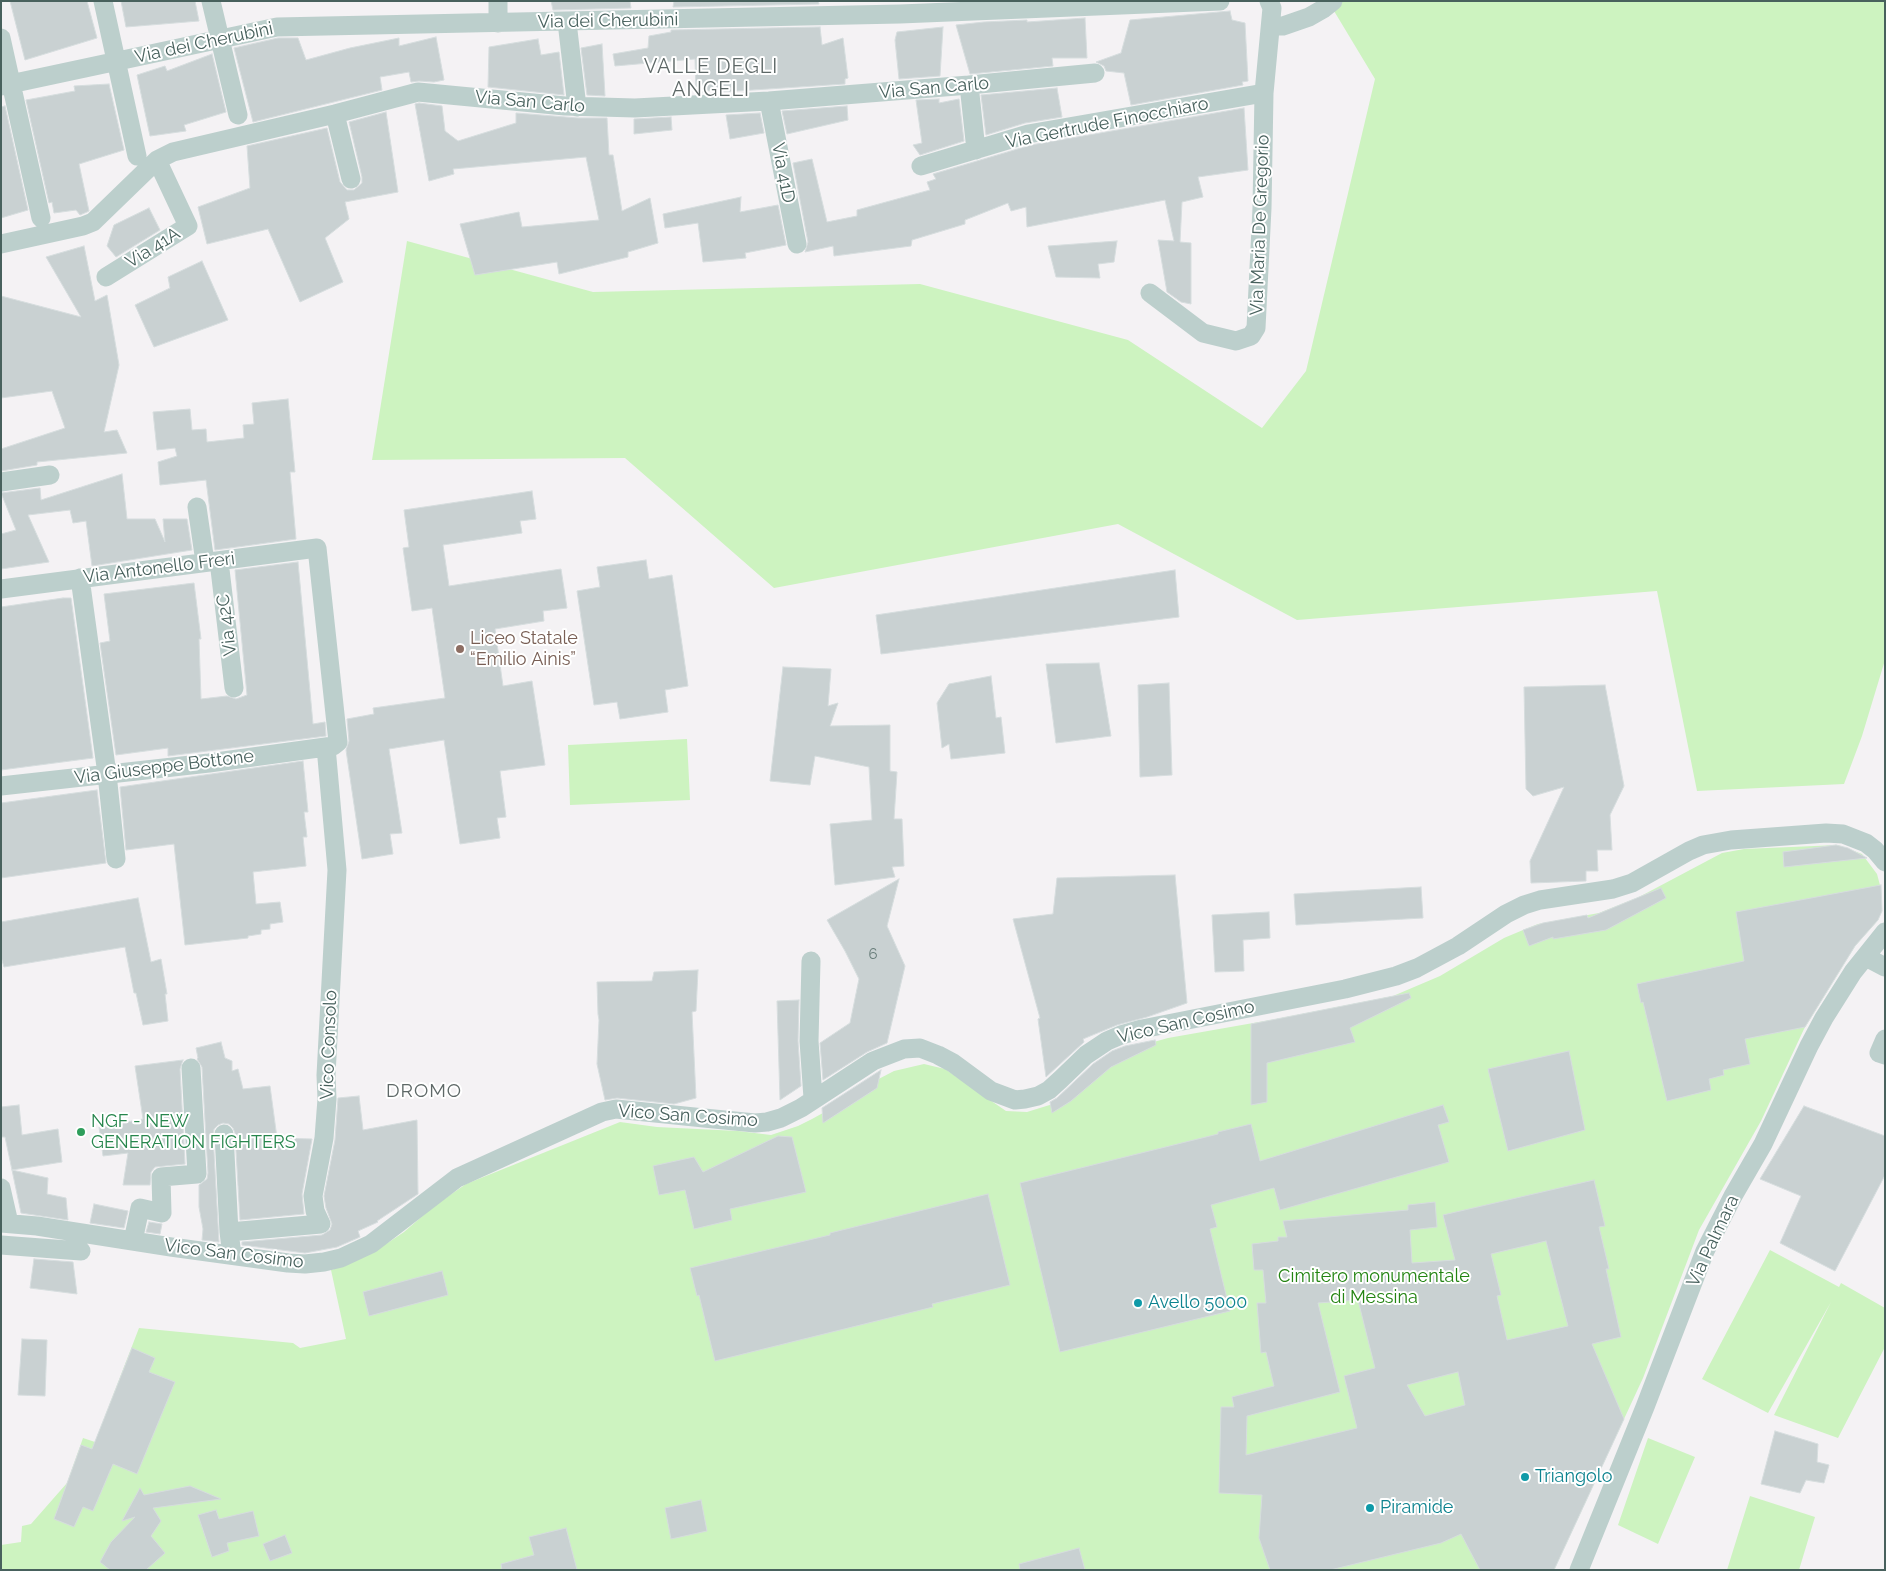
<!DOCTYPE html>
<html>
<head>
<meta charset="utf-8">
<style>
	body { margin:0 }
	#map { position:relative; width:1886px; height:1571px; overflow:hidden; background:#f4f2f4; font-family:Raleway,sans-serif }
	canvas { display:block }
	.frame { position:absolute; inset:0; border:2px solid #48615d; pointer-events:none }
</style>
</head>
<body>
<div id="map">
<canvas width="1886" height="1571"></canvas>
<div class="frame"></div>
</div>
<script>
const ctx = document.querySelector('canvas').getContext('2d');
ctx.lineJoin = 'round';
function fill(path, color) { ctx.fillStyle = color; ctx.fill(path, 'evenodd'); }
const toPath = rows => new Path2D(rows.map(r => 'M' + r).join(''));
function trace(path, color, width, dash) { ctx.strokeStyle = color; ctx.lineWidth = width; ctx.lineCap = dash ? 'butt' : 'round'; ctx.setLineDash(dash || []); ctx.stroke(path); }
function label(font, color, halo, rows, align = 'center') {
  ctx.font = font + ' Raleway,sans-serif'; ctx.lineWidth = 4; ctx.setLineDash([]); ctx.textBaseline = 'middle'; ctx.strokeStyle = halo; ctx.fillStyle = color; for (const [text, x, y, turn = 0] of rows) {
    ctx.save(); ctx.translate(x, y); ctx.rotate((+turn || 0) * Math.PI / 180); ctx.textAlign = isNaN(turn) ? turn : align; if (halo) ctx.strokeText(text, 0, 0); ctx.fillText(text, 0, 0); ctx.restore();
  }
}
fill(toPath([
	[1328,1,1885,1,1885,660,1862,736,1844,784,1697,791,1657,591,1297,620,1118,524,774,588,625,458,372,460,407,241,593,292,920,284,1128,340,1262,428,1306,371,1375,79],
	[687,739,690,800,570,805,568,745],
	[1838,845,1862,854,1877,874,1881,889,1882,911,1878,920,1855,946,1804,1029,1761,1121,1699,1230,1643,1378,1554,1570,1,1570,1,1545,21,1542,22,1526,31,1524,67,1483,83,1438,95,1442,139,1328,293,1343,300,1348,346,1339,331,1270,349,1264,389,1242,404,1232,434,1206,466,1184,620,1122,657,1127,738,1131,771,1135,798,1126,812,1119,832,1108,867,1085,894,1071,924,1064,945,1069,1006,1111,1027,1112,1056,1103,1143,1045,1168,1038,1276,1019,1393,996,1440,976,1504,938,1523,930,1538,924,1599,913,1639,897,1722,853,1744,849],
	[1770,1250,1839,1287,1841,1283,1885,1308,1885,1347,1838,1438,1774,1415,1831,1302,1768,1413,1702,1379],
	[1648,1438,1695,1457,1658,1544,1618,1525],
	[1750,1496,1815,1517,1799,1570,1727,1570]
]), '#cdf3c0');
const building = toPath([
	[10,1,87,1,97,38,25,60,10,1],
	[121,1,195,1,199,21,126,27,121,1],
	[551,1,630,1,631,8,553,10,551,1],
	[674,1,818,1,819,4,673,7,674,1],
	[1230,11,1232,20,1245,23,1248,81,1242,82,1243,85,1131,105,1124,73,1106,71,1104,66,1096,62,1121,53,1130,20,1230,11],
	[1085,18,1087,58,1052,58,1053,66,970,74,956,25,984,22,1027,20,1027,22,1085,18],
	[820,27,822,45,843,38,848,78,845,79,845,84,722,92,721,88,696,94,695,59,615,66,613,54,648,48,649,36,671,32,671,30,820,27],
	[943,27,940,76,899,79,895,40,897,32,943,27],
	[436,37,444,80,434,82,419,81,411,82,409,72,380,77,382,90,253,122,234,48,278,38,298,38,306,60,350,48,399,38,399,46,436,37],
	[538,39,541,55,559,52,564,95,488,87,489,47,538,39],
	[602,44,605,96,587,95,581,48,602,44],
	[212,54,226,112,184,125,186,131,150,136,137,75,165,66,167,71,212,54],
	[109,84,124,150,79,164,89,211,87,212,80,215,76,210,54,213,52,202,49,203,26,100,75,91,74,86,109,84],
	[1057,88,1062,117,1025,123,986,135,981,95,1057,88],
	[939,99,939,103,959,99,964,141,920,155,913,145,922,143,916,100,939,99],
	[419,103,442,106,445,131,458,141,516,123,516,113,578,118,607,118,609,155,613,155,622,211,650,198,658,243,628,252,628,257,559,274,557,262,475,275,460,224,519,212,522,227,599,220,586,157,453,169,454,174,429,181,415,104,419,103],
	[5,106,28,210,1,218,1,107,5,106],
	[847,106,848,120,787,134,782,111,847,106],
	[1244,108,1248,170,1198,177,1203,197,1182,202,1180,242,1191,243,1191,304,1181,302,1167,292,1158,240,1174,241,1165,200,1027,227,1026,207,1011,211,1008,203,965,220,965,224,912,240,911,246,834,256,833,246,805,252,808,242,793,163,812,159,827,222,857,216,857,210,930,190,927,182,936,179,933,174,1031,145,1244,108],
	[386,112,398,192,345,202,349,219,325,238,343,282,300,302,268,229,207,244,198,207,250,188,247,146,327,128,340,182,347,190,354,190,362,183,362,177,349,122,386,112],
	[760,113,764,133,730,139,726,115,760,113],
	[671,117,672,130,634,134,634,119,671,117],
	[741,197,740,212,778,205,786,245,745,253,746,258,703,262,698,223,665,228,663,214,741,197],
	[149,208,160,230,116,257,107,246,114,225,149,208],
	[1117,241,1114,262,1098,264,1100,278,1056,277,1048,246,1117,241],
	[84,246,95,301,107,295,119,365,104,432,117,430,127,453,37,462,37,465,1,471,1,449,65,428,52,391,1,398,1,296,81,317,46,257,84,246],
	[202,261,228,320,154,347,135,305,170,288,168,277,202,261],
	[288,399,295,472,290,472,296,539,215,550,206,480,160,485,158,462,177,456,175,448,157,450,153,412,190,409,192,430,206,429,207,442,244,438,243,425,254,424,252,403,288,399],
	[122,474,127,519,155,519,165,542,163,519,187,519,192,550,92,566,86,521,73,523,70,510,28,515,49,562,1,569,1,534,16,530,1,493,40,488,41,500,122,474],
	[532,491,536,519,520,521,522,533,443,545,449,586,561,569,567,608,543,611,544,621,495,629,503,686,532,681,545,765,500,771,506,817,497,818,500,838,460,844,444,740,389,749,402,833,390,834,393,854,362,859,346,750,349,741,347,719,374,714,373,708,445,698,432,608,412,611,403,548,409,547,404,510,532,491],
	[646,560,649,579,672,575,688,686,665,690,668,712,620,719,617,702,594,705,577,591,600,587,597,567,646,560],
	[298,562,313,724,325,722,326,736,168,756,168,748,116,755,100,643,110,641,104,594,194,583,201,639,199,639,201,699,227,696,236,699,247,695,235,570,298,562],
	[1175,570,1179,617,881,654,876,615,1175,570],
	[63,598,71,598,93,758,1,770,1,607,63,598],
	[1099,663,1111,736,1056,743,1046,664,1099,663],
	[783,667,831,669,828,706,838,703,830,726,890,725,890,771,897,772,894,819,902,819,904,866,892,867,895,877,835,885,830,824,872,820,869,767,815,756,810,785,770,781,783,667],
	[991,676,996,718,1001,717,1005,753,951,759,949,744,942,748,937,703,949,684,991,676],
	[1169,683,1172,775,1140,777,1138,685,1169,683],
	[1605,685,1624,786,1610,815,1612,850,1597,850,1598,871,1586,871,1586,881,1531,883,1530,861,1564,787,1533,796,1526,789,1524,687,1605,685],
	[303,761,308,812,304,812,307,837,303,837,306,866,253,872,256,904,280,902,283,922,270,924,270,929,261,930,261,934,248,936,248,938,185,945,174,844,126,850,120,787,303,761],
	[97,790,106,863,1,878,1,803,97,790],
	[1836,845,1848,848,1867,858,1784,867,1783,852,1836,845],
	[1175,875,1187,1003,1147,1017,1117,1025,1083,1039,1084,1042,1046,1077,1038,1019,1040,1018,1013,919,1053,914,1057,878,1175,875],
	[899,879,887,926,905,966,887,1043,867,1052,823,1080,820,1043,850,1023,859,979,845,951,827,920,899,879],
	[1881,885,1882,911,1878,920,1855,946,1805,1027,1745,1039,1750,1064,1723,1070,1724,1075,1709,1079,1711,1090,1667,1101,1643,1002,1641,1003,1637,984,1744,961,1736,912,1881,885],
	[1421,887,1423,918,1296,925,1294,894,1421,887],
	[1661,888,1666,898,1606,930,1553,939,1553,937,1529,946,1523,930,1543,923,1587,915,1588,918,1661,888],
	[138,898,151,962,161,959,167,994,165,994,168,1021,143,1025,136,993,134,993,125,947,4,967,1,957,1,922,138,898],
	[1269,912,1270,938,1243,940,1244,971,1215,972,1212,915,1269,912],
	[698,970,696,1011,692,1012,696,1098,674,1104,617,1098,605,1100,597,1064,599,1020,598,1014,597,982,652,981,654,972,698,970],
	[1409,993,1411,998,1350,1028,1355,1042,1267,1063,1267,1102,1251,1105,1251,1024,1409,993],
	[799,1000,798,1041,801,1086,780,1100,777,1001,799,1000],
	[1155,1040,1156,1045,1111,1067,1071,1101,1052,1113,1050,1102,1057,1098,1093,1064,1112,1051,1125,1046,1155,1040],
	[221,1042,225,1058,232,1061,232,1071,238,1069,243,1089,270,1086,277,1138,312,1139,302,1194,304,1214,240,1220,235,1133,233,1128,229,1124,223,1123,218,1125,214,1129,213,1135,219,1242,202,1240,203,1229,199,1207,199,1185,207,1179,208,1173,202,1067,197,1059,198,1058,196,1048,221,1042],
	[1569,1051,1585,1130,1508,1151,1488,1069,1569,1051],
	[183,1060,180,1069,185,1164,155,1167,151,1172,150,1185,123,1185,128,1153,103,1156,99,1127,143,1119,135,1066,183,1060],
	[881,1070,877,1088,823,1123,822,1108,881,1070],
	[359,1096,363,1130,417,1120,418,1194,377,1221,378,1222,358,1231,360,1237,337,1247,305,1253,242,1245,242,1242,322,1235,330,1230,332,1224,326,1208,324,1196,335,1140,338,1098,359,1096],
	[19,1105,22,1135,58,1129,62,1162,12,1170,5,1137,1,1137,1,1107,19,1105],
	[1443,1105,1449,1122,1438,1125,1449,1162,1280,1210,1274,1188,1211,1205,1217,1227,1210,1229,1230,1311,1060,1352,1020,1183,1218,1134,1218,1132,1251,1124,1260,1161,1443,1105],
	[1804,1106,1885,1136,1885,1175,1835,1271,1780,1243,1801,1196,1760,1179,1804,1106],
	[778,1136,792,1137,806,1192,730,1209,732,1220,694,1229,685,1190,659,1195,653,1166,694,1157,703,1172,778,1136],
	[12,1170,48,1178,47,1194,66,1198,68,1220,21,1213,12,1170],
	[1594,1180,1605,1226,1599,1227,1609,1269,1606,1269,1621,1337,1592,1344,1624,1419,1554,1570,1480,1570,1461,1534,1441,1543,1330,1570,1270,1570,1259,1538,1262,1495,1219,1493,1221,1407,1234,1407,1232,1397,1274,1386,1266,1352,1261,1353,1257,1303,1266,1303,1263,1270,1254,1270,1252,1244,1278,1241,1278,1237,1287,1237,1283,1221,1408,1210,1408,1205,1435,1202,1437,1227,1410,1230,1412,1263,1455,1260,1443,1215,1594,1180],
	[1546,1241,1568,1326,1507,1340,1497,1296,1501,1295,1491,1254,1546,1241],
	[1358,1300,1375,1368,1344,1376,1357,1428,1246,1455,1247,1416,1340,1392,1318,1303,1358,1300],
	[1458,1372,1465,1405,1425,1416,1407,1385,1458,1372],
	[988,1194,1010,1285,932,1304,933,1307,715,1361,699,1295,697,1296,690,1268,830,1235,830,1233,988,1194],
	[94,1204,128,1211,124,1228,90,1223,94,1204],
	[149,1222,162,1224,160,1234,146,1232,149,1222],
	[34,1259,73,1262,77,1294,30,1288,34,1259],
	[442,1271,448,1295,369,1316,363,1292,442,1271],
	[22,1339,47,1340,45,1396,18,1395,22,1339],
	[132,1348,155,1358,149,1372,175,1382,137,1474,113,1464,93,1511,83,1507,74,1527,54,1519,81,1445,92,1449,132,1348],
	[1775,1431,1818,1444,1817,1462,1829,1465,1824,1483,1806,1480,1800,1493,1761,1484,1775,1431],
	[190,1486,221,1499,153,1508,161,1521,151,1536,165,1553,146,1570,110,1570,100,1562,111,1542,135,1517,122,1521,140,1488,144,1495,190,1486],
	[701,1500,707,1531,671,1539,665,1508,701,1500],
	[216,1510,219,1519,253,1511,259,1536,227,1543,229,1551,212,1557,198,1515,216,1510],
	[566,1528,577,1570,502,1570,501,1564,534,1555,529,1537,566,1528],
	[285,1535,292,1553,270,1561,263,1544,285,1535],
	[1079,1548,1085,1570,1020,1570,1019,1564,1079,1548]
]);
fill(building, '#c9d1d2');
trace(building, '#d6ddde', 1);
trace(toPath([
	[103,1,137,156],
	[211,1,238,115],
	[567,22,577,107],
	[498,23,498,1],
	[1271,26,1283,26,1309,17,1323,9,1333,1],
	[1,38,41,218],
	[969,85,976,150],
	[1,86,277,27,900,14,1220,1],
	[769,101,797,244],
	[335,114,351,179],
	[921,166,1028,134,1264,93],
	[1,244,83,226,93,222,157,160,173,152,335,114,418,92,565,106,635,108,769,101,969,85,1095,73],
	[106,277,188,226,157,160],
	[1150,293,1203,333,1236,341,1251,336,1256,328,1262,208,1264,93,1272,8,1269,1],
	[1,482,50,475],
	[197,507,205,562],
	[219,561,234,688],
	[80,578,107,774,116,859],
	[1,589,317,548,338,742,333,746,209,763,1,786],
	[1866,957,1885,967],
	[811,961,809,1041,813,1098],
	[1885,1039,1879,1053,1885,1055],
	[224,1134,229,1232],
	[1,1188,9,1223],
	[1,1223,37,1226,171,1247,288,1263,305,1264,324,1262,341,1258,371,1244,457,1178,602,1112,616,1109,704,1118,755,1123,767,1122,781,1118,801,1108,873,1061,904,1049,920,1048,938,1055,953,1063,991,1091,1015,1100,1025,1099,1038,1096,1049,1090,1060,1080,1086,1055,1107,1041,1121,1035,1142,1029,1345,989,1396,976,1417,968,1458,946,1506,914,1524,905,1540,900,1613,889,1632,883,1689,851,1703,845,1731,840,1826,833,1843,834,1866,843,1875,850,1885,862],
	[133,1241,140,1208,162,1213,161,1177,197,1174,191,1068],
	[1,1245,81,1251],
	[232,1255,229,1232,321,1224,315,1211,313,1196,324,1138,327,1099,326,1075,337,870,326,747],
	[1579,1570,1645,1407,1705,1251,1733,1196,1763,1144,1809,1046,1824,1018,1853,972,1885,932]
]), '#bccfcc', 19);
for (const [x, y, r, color] of [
	[460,649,5,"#8d6e63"],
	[81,1132,5,"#2e9e5b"],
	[1138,1303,5,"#0f9aa8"],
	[1525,1477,5,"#0f9aa8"],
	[1370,1508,5,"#0f9aa8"]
]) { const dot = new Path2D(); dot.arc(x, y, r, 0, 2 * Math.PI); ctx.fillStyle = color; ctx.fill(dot); trace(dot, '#fff', 2); }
label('15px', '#687d7a', null, [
	["6",873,954]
]);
label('18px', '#48615d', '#fff', [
	["Via dei Cherubini",608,21,-1],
	["Via dei Cherubini",204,43,-12],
	["Via San Carlo",934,88,-5],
	["Via San Carlo",530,102,5],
	["Via Gertrude Finocchiaro",1107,123,-11],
	["Via 41D",783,173,79],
	["Via Maria De Gregorio",1260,225,-88],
	["Via 41A",153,248,-32],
	["Via Antonello Freri",159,568,-7],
	["Via 42C",227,625,-97],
	["Via Giuseppe Bottone",164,767,-7],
	["Vico San Cosimo",1186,1022,-13],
	["Vico Consolo",329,1045,-88],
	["Vico San Cosimo",688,1116,4],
	["Via Palmara",1713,1241,-65],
	["Vico San Cosimo",234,1254,7]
]);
label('18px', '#785e54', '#fff', [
	["Liceo Statale",470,639],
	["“Emilio Ainis”",470,660]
], 'left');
label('18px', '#27864d', '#fff', [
	["NGF - NEW",91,1122],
	["GENERATION FIGHTERS",91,1143]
], 'left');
label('18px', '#238412', '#fff', [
	["Cimitero monumentale",1374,1277],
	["di Messina",1374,1298]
]);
label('18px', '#0d838f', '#fff', [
	["Avello 5000",1148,1303],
	["Triangolo",1535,1477],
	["Piramide",1380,1508]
], 'left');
ctx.letterSpacing = '1px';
label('19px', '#5e6867', '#fff', [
	["DROMO",424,1091]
]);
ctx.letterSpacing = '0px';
ctx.letterSpacing = '1px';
label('20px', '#5e6867', '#fff', [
	["VALLE DEGLI",711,67],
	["ANGELI",711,90]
]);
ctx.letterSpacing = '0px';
</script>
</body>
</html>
